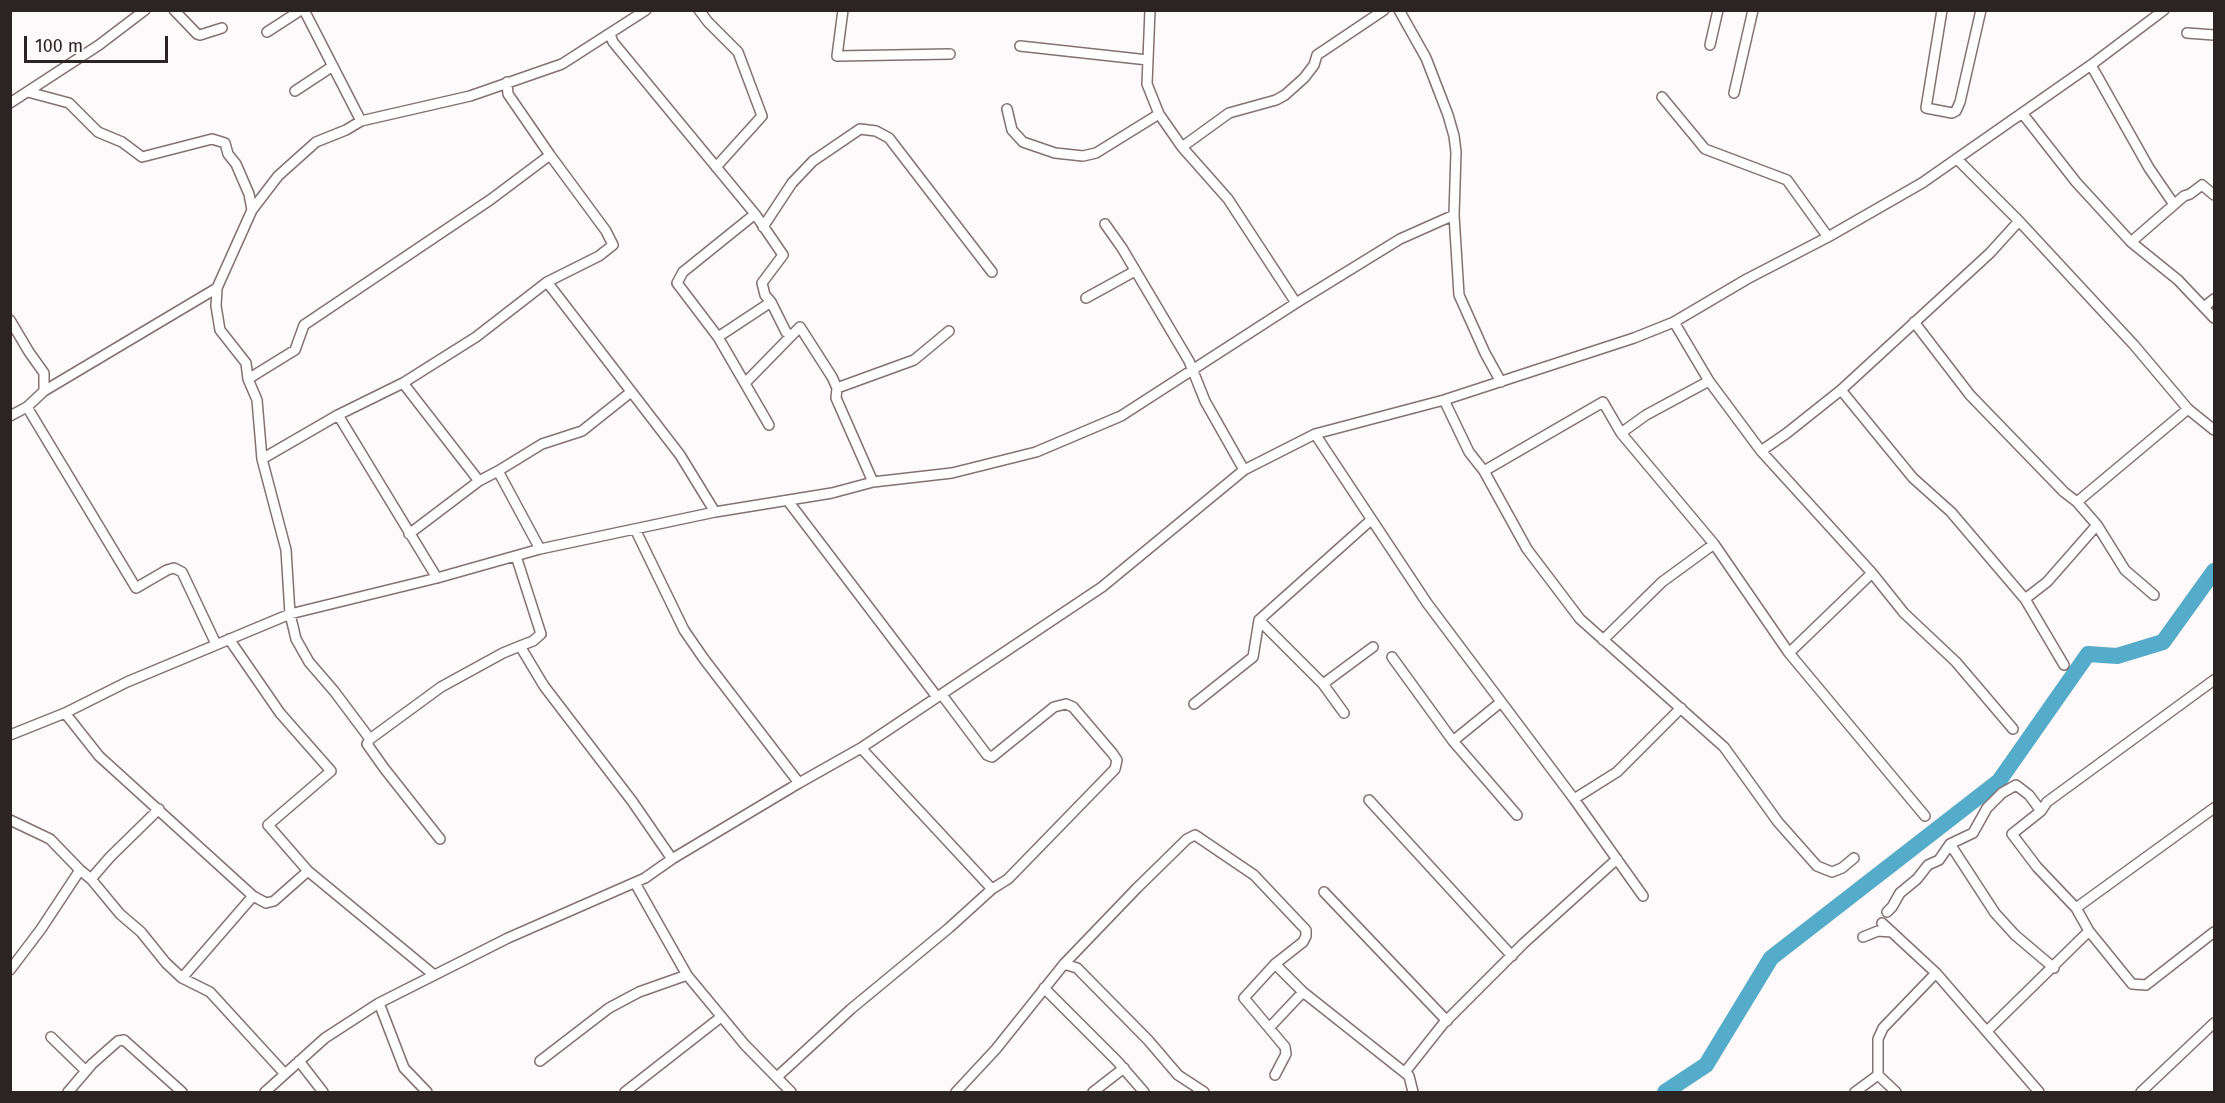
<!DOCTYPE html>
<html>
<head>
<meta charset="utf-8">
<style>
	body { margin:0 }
	#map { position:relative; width:2225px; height:1103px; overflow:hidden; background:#fef9fa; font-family:"Fira Sans",sans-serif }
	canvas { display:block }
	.frame { position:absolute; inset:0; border:12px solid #2c2424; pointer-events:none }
	.scale { position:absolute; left:24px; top:36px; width:144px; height:27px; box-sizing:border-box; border:3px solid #2c2424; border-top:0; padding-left:8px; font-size:18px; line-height:21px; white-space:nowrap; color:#2c2424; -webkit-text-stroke:4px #fef9fa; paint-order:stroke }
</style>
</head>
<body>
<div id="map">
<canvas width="2225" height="1103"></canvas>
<div class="frame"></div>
<div class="scale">100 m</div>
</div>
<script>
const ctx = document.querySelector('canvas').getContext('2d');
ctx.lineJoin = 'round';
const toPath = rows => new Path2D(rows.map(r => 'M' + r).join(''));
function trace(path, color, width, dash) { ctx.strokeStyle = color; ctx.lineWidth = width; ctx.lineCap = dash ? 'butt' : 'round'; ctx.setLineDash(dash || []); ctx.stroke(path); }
trace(toPath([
	[1665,1092,1706,1065,1771,958,1999,781,2088,654,2117,656,2163,642,2214,571]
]), '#54acca', 16);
const minor = toPath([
	[174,10,197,34,200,35,222,28],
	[304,10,361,121],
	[699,10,708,22,738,52,762,116,716,167],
	[843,10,837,56,950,54],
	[1150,10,1147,84,1159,114,1182,147,1228,199,1296,303],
	[1399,10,1426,58,1448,115,1454,136,1456,152,1454,215,1459,295,1485,353,1501,382],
	[1942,10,1926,108,1952,113,1956,111,1960,102,1981,10],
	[267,32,301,10],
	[2187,33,2214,35],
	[610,34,613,42,755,214,783,255,762,283,765,295,771,302,786,332,791,336,800,327,832,377,837,388,836,398,873,482],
	[1710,45,1718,10],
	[1020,46,1148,60],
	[2091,65,2149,168,2173,203],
	[295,91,333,66],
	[28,92,69,103,98,132,122,142,142,157,212,139,225,143,228,154,236,164,249,194,252,210],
	[1734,93,1753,10],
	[1662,97,1705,149,1787,180,1828,237],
	[10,103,99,45,145,10],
	[1007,109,1012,130,1023,142,1055,153,1083,156,1096,153,1159,114],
	[2022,113,2076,182,2131,242,2178,280,2214,318],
	[1182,147,1229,113,1276,100,1285,95,1304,78,1314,65,1317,55,1384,10],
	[1957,159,2019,221,2134,345,2188,409,2214,430],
	[755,214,683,272,677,283,718,337,769,425],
	[1105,224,1122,248,1189,361,1205,401,1244,470],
	[763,227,792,183,813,161,860,129,876,131,889,138,992,272],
	[2131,242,2184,196,2190,194,2202,185,2214,195],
	[547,282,680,455,715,512],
	[1086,298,1135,271],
	[2204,307,2214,299],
	[10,320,29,352,44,373,44,391],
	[1674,322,1709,381,1761,451,1872,573,1904,613,1956,662,2013,729],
	[1914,322,1970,395,2064,492,2077,502,2097,525,2125,570,2154,595],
	[718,337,771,302],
	[248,379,295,350,304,325,490,200,550,155],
	[746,382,791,336],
	[403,383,479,481],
	[837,388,914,360,949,331],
	[1841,390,1913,478,1951,512,2025,599,2064,665],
	[1444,400,1469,452,1484,471,1527,549,1580,619,1724,747,1778,822,1817,866,1832,872,1842,868,1854,858],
	[27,407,136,588,167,570,174,568,182,572,216,644],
	[338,415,437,578],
	[10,416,27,407,44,391,217,288],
	[1621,433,1646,415,1709,381],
	[1315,434,1427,603,1574,799,1643,896],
	[1761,451,1787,433,1841,390,1990,253,2019,221],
	[262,459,338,415,403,383,476,337,547,282,599,256,613,245,606,231,550,155,508,94,507,82],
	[1484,471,1603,402,1621,433,1714,544,1789,653,1925,816],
	[788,501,937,697],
	[2077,502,2188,409],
	[635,529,684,630,704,659,799,783],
	[409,534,479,481,498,471],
	[540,549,498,471,542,444,582,431,631,392],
	[516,556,541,634,533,641,520,646,544,686,632,801,672,859],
	[2025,599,2047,582,2097,525],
	[1259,620,1323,684,1373,647],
	[229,639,280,713,331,771,268,825,308,871,434,975],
	[1603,640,1662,582,1714,544],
	[1789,653,1872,573],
	[1392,657,1453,741,1517,815],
	[2214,680,2047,802,2041,811,2012,834,2037,867,2076,908,2089,931,2132,984,2146,985,2214,932],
	[1323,684,1344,713],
	[1194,704,1253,657,1259,620,1371,520],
	[65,713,99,756,253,896],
	[10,735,65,713,127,682,290,614,437,578,540,549,715,512,832,493,873,482,952,473,1036,452,1121,416,1296,303,1400,239,1454,215],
	[370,739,441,687,503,653,520,646],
	[1453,741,1501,702],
	[861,748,992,889],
	[1574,799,1617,772,1681,708],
	[1369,800,1512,956],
	[10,820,50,839,80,870,91,879,120,914,141,932,166,963,182,978,210,992,285,1074],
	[440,839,384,768,367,744,370,739,334,691,309,662,296,639,290,614,286,550,262,459,257,400,248,379,246,363,220,330,216,306,217,288,252,210,278,176,316,142,346,130,361,121,470,96,562,64,646,10],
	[1950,844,1995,913,2015,935,2054,968],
	[91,879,110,857,159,809],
	[635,883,687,975,745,1045,791,1092],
	[1324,892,1447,1021],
	[2076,908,2214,808],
	[1887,912,1892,907,1900,893,1917,879,1928,865,1939,860,1950,844,1973,833,1987,808,2002,793,2016,785,2029,795,2041,811],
	[1882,923,1936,973,2039,1092],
	[1863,937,1878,931,1892,932],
	[1064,964,1077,968,1148,1040,1178,1075,1204,1092],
	[1275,964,1303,992,1409,1076],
	[10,970,41,929,80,870],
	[182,978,253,896,266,903,274,901,308,871],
	[1044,988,1117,1061,1144,1092],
	[379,1003,404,1068,427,1092],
	[1270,1027,1303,992],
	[1987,1031,2089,931],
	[51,1037,86,1071],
	[299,1061,323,1092],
	[540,1061,609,1008,639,992,687,975],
	[1878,1075,1878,1039,1883,1028,1936,973],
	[777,1077,851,1009,949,928,992,889,1008,879,1115,769,1117,760,1113,754,1073,707,1066,704,1054,707,992,757,987,755,942,695],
	[68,1092,92,1064,118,1041,124,1040,182,1092],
	[265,1092,325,1038,379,1003,508,938,645,878,672,859,799,783,861,748,1102,587,1244,470,1315,434,1444,400,1634,338,1674,322,1747,279,1828,237,1922,183,2091,65,2164,10],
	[625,1092,721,1017],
	[956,1092,996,1049,1064,964,1137,888,1187,839,1195,835,1254,875,1306,930,1306,936,1303,942,1275,964,1244,998,1285,1047,1286,1054,1275,1075],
	[1093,1092,1124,1068],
	[1413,1092,1409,1076,1405,1072,1443,1024,1524,943,1617,859],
	[1855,1092,1878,1075,1896,1092],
	[2141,1092,2214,1023]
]);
trace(minor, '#847172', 12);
trace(minor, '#fff', 9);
</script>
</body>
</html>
